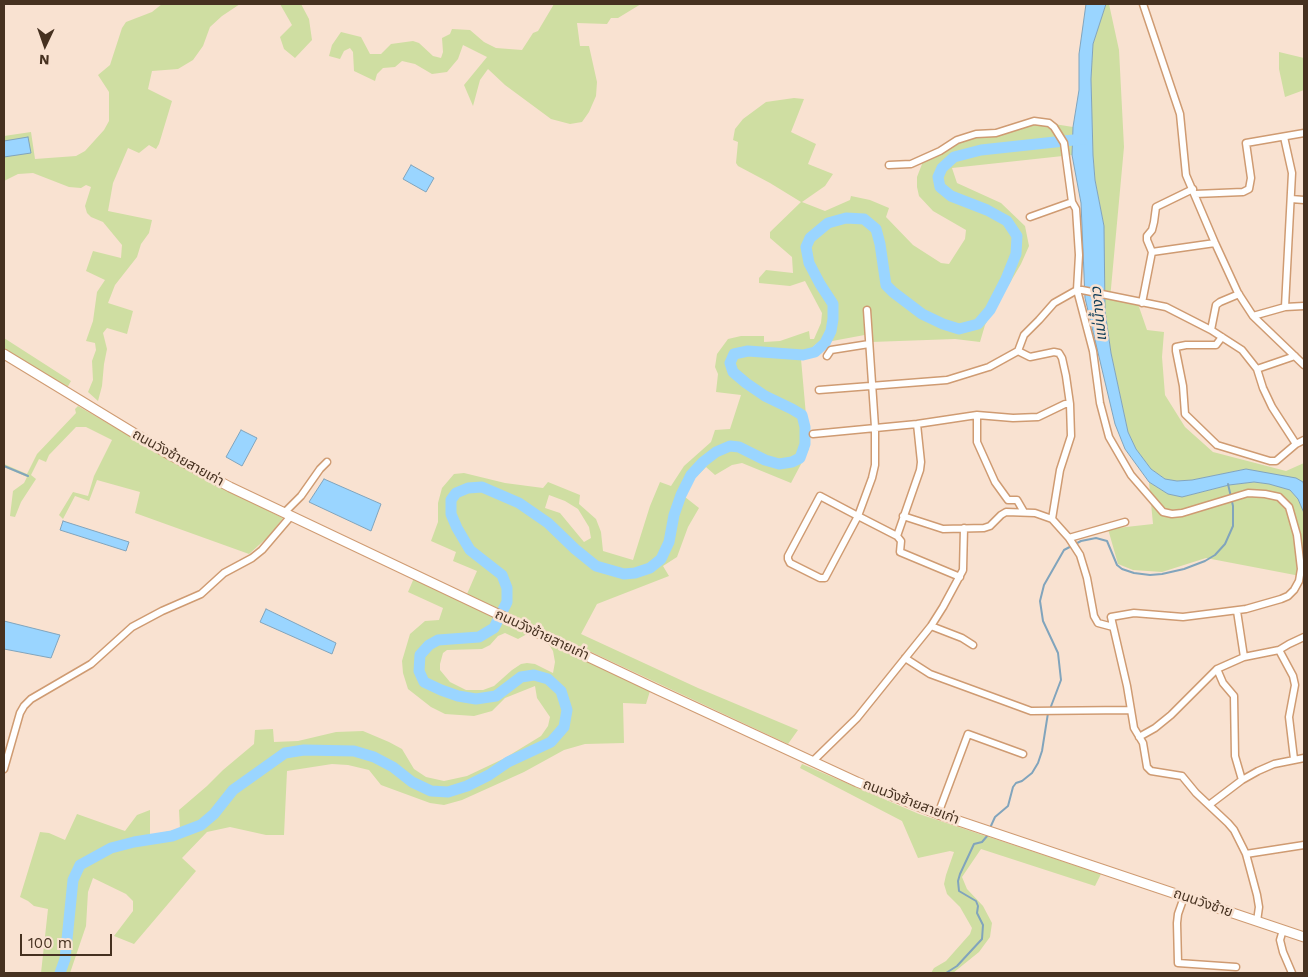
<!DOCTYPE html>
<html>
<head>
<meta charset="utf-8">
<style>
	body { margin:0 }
	#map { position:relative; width:1308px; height:977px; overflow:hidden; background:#f9e2d1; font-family:"Work Sans",sans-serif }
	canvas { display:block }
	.frame { position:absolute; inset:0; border:5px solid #463120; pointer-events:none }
	.north { position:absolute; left:20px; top:20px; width:50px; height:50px; -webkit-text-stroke:4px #f9e2d1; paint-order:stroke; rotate:183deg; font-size:14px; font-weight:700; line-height:20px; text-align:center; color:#463120 }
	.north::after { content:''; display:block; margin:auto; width:18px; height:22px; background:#463120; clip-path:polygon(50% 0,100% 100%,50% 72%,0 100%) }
	.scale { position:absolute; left:20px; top:934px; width:92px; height:22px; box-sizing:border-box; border:2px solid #463120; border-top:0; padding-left:6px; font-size:15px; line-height:18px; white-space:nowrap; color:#463120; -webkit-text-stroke:4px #f9e2d1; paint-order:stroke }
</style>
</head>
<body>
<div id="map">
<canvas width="1308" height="977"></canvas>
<div class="frame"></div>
<div class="north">N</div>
<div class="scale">100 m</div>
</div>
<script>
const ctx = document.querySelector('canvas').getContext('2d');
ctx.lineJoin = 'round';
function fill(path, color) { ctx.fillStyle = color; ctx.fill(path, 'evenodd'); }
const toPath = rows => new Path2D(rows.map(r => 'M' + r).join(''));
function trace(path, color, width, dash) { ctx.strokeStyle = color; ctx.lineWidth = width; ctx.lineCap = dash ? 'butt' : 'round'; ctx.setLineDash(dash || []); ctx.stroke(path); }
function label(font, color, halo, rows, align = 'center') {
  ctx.font = font + ' "Work Sans","Noto Sans Thai",sans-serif'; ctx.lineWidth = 5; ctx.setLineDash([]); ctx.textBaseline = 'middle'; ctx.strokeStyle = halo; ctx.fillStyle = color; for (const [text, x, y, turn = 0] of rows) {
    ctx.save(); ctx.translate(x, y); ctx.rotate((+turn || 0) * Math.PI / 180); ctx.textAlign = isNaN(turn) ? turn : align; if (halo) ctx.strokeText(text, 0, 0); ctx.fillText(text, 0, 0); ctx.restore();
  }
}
fill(toPath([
	[162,4,240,4,222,16,210,27,203,46,193,60,178,69,152,71,148,89,172,101,159,144,156,149,149,145,139,153,128,148,113,183,108,211,152,220,149,233,141,244,137,257,115,285,108,303,133,311,127,334,107,328,103,333,107,349,104,364,102,386,98,401,88,392,93,380,92,361,96,350,95,343,86,341,93,321,97,292,105,280,86,271,93,251,121,258,122,245,103,222,91,217,87,213,85,206,91,187,86,185,81,188,69,187,33,173,18,174,4,181,4,136,31,132,35,159,76,156,85,151,104,130,109,121,109,92,98,75,110,65,122,28,126,22,152,12],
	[280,4,301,4,309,19,312,40,295,58,284,49,280,37,292,25],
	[554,4,641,4,618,18,611,18,607,24,577,23,580,46,589,46,597,82,596,96,589,112,582,122,570,124,551,119,505,85,488,69,480,80,473,106,464,85,487,57,463,45,458,59,447,72,432,74,415,64,402,61,395,67,383,68,377,74,375,81,354,71,353,52,350,48,344,51,340,59,329,56,332,45,341,32,361,37,370,54,381,54,391,44,413,41,419,43,433,56,441,58,443,52,442,38,450,34,452,29,470,30,484,42,496,48,522,50,533,33,538,31],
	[1106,4,1109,4,1119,50,1124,147,1110,299,1138,304,1147,330,1164,332,1162,357,1165,395,1185,427,1213,452,1286,471,1304,463,1304,486,1303,482,1246,469,1192,480,1177,481,1165,479,1151,469,1136,449,1128,432,1111,353,1105,311,1104,226,1095,180,1093,155,1091,79,1093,44],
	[1279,52,1304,58,1304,90,1285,97,1279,69],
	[794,98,804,99,791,132,816,144,808,164,833,174,825,186,802,202,825,211,850,200,851,196,870,200,889,208,886,217,913,245,941,263,949,264,965,239,966,230,933,211,919,196,917,187,917,177,922,164,920,157,941,148,1029,120,1073,127,1072,155,952,168,957,183,1001,203,1025,226,1029,246,1021,264,985,325,980,342,955,339,871,342,870,334,816,344,801,359,809,449,791,483,742,463,732,465,715,475,706,467,693,480,685,497,699,508,688,527,677,557,663,566,669,576,597,604,581,634,698,688,798,730,788,744,467,594,477,571,453,561,456,552,431,541,438,522,438,503,442,488,454,474,464,473,505,483,543,488,548,482,580,495,579,504,596,519,601,532,603,551,633,560,650,506,660,482,671,486,684,466,711,442,715,430,730,429,741,395,716,392,718,374,715,367,717,354,728,339,741,336,764,336,764,342,780,341,809,331,810,339,814,339,821,323,822,313,805,281,790,286,759,283,759,278,766,270,793,273,792,257,770,238,770,232,801,202,770,183,738,166,736,163,738,142,733,140,735,129,743,119,766,102],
	[549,495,565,501,578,509,589,527,591,538,584,542,560,513,545,508],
	[4,338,71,381,67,388,4,349],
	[78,406,201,477,283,518,269,536,249,554,135,513,140,492,97,480,89,501,75,496,63,519,59,515,73,492,88,496,94,476,112,440,86,427,76,427,49,455,46,462,39,459,31,475,36,479,21,502,15,517,10,516,13,491,24,483,27,477,4,467,4,464,27,474,37,454,76,413,75,409],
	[1149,482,1168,494,1182,497,1229,485,1254,482,1270,484,1290,490,1298,499,1304,513,1304,581,1295,575,1206,558,1162,572,1133,570,1118,564,1108,529,1153,524],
	[414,578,527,634,518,639,505,633,498,636,490,645,482,649,447,650,443,653,440,664,440,670,450,682,466,690,483,690,494,686,512,670,521,664,527,663,535,664,553,673,555,662,553,651,548,643,650,691,646,704,623,703,624,743,585,744,564,750,524,772,462,800,444,805,430,803,381,785,369,770,348,765,332,764,287,771,284,835,266,835,230,827,207,832,182,858,196,871,134,944,114,936,133,911,133,901,126,894,93,878,88,892,86,926,70,973,41,973,48,909,34,906,28,901,20,897,40,832,49,833,65,840,77,814,125,831,137,815,150,810,150,835,180,829,179,810,207,786,223,770,254,744,255,730,273,729,274,742,298,741,336,732,363,731,389,742,402,749,414,769,426,777,444,781,467,776,505,758,541,736,548,726,550,717,537,698,535,686,505,698,492,711,474,716,445,714,431,707,408,689,403,673,402,661,410,634,425,621,439,620,443,608,408,592],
	[802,764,919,814,1101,874,1095,886,981,849,962,877,967,889,983,906,992,923,990,937,979,952,953,973,931,973,934,968,946,961,970,934,972,928,960,907,947,894,944,884,946,875,954,852,950,851,918,858,902,821,800,768]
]), '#cfdea2');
const water = toPath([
	[1086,4,1106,4,1093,44,1091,79,1093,155,1095,180,1104,226,1105,311,1111,353,1128,432,1136,449,1151,469,1165,479,1177,481,1192,480,1246,469,1296,478,1303,482,1304,486,1304,513,1298,499,1290,490,1269,484,1254,482,1229,485,1182,497,1168,494,1149,482,1125,449,1115,424,1085,298,1081,203,1072,155,1073,127,1079,90,1079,54,1086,4],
	[28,137,31,153,4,157,4,141,28,137],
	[411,165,434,178,426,192,403,179,411,165],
	[241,430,257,438,242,466,226,457,241,430],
	[324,479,381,504,371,531,309,502,324,479],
	[63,521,129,542,126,551,60,530,63,521],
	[266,609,336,643,332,654,260,622,266,609],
	[4,621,60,635,51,658,4,649,4,621]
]);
fill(water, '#9ad5ff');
trace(water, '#81a4bc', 1);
trace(toPath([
	[4,466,28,476],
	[1050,709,1061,680,1058,653,1043,621,1040,601,1044,585,1064,550,1081,541,1096,538,1107,541,1117,565,1122,569,1134,573,1150,575,1162,574,1184,569,1205,561,1215,555,1225,544,1233,526,1233,506,1228,484],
	[990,828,995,817,1008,806,1013,787,1016,783,1022,781,1032,773,1038,763,1042,751,1048,713],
	[946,973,957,966,982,939,983,925,977,913,978,906,976,901,959,891,958,881,960,874,974,844,982,842,988,835]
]), '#81a4bc', 2);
trace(toPath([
	[60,973,65,959,73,880,80,865,111,848,134,842,172,836,201,825,214,814,233,790,285,753,304,750,354,751,374,757,393,767,412,782,431,791,448,792,467,786,489,775,508,762,551,742,564,727,567,710,561,691,548,679,534,675,521,677,496,696,476,699,458,696,441,690,424,682,419,671,420,655,429,645,438,640,479,637,494,628,507,602,507,588,502,575,470,550,457,528,451,514,451,500,456,493,468,488,482,487,519,503,548,523,575,549,596,566,624,574,635,573,650,568,661,559,669,542,674,515,681,495,691,475,703,462,716,452,730,446,739,447,765,460,779,464,792,462,800,458,805,444,805,427,802,415,792,409,765,396,746,383,733,372,730,363,734,354,748,351,803,355,815,352,825,343,831,331,833,319,833,304,820,284,809,263,806,247,810,238,828,223,846,218,864,219,876,229,880,244,886,285,893,292,922,314,943,324,959,329,978,324,990,310,1006,279,1016,254,1017,236,1007,221,987,210,951,196,940,187,938,177,942,168,954,157,981,150,1083,139]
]), '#9ad5ff', 11);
const street = toPath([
	[1143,4,1180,114,1186,175,1215,243,1238,293,1253,316,1304,365],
	[1284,137,1292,173,1285,307],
	[889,165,911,164,940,151,957,140,976,134,996,133,1034,121,1049,123,1054,127,1064,143,1072,202,1076,209,1079,255,1077,290,1093,351,1100,403,1109,437,1131,475,1163,512,1172,514,1182,513,1248,493,1265,494,1279,497,1289,507,1297,535,1301,569,1299,581,1294,590,1288,596,1281,599,1246,609,1183,617,1134,613,1111,617,1127,686,1134,728,1143,743,1147,767,1151,771,1182,776,1196,793,1228,823,1234,830,1246,854,1257,895,1259,907,1257,921],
	[1193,189,1156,207,1154,222,1152,230,1147,236,1147,240,1152,252,1215,243],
	[1195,194,1243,192,1249,189,1251,178,1246,143,1304,133],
	[1291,199,1304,200],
	[1030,217,1072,202],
	[1142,303,1152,252],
	[867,310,875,427,875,465,872,478,858,516,825,578,820,578,790,563,788,559,788,556,820,496,854,514,858,516,897,536,901,541,900,552,960,577],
	[1253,316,1285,307,1304,306],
	[1211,330,1216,305,1220,302,1239,294],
	[1222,337,1216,345,1186,345,1176,347,1176,351,1183,386,1185,414,1217,445,1270,461,1276,461,1296,444],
	[1018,351,1030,357,1054,352,1059,353,1062,358,1066,376,1070,404,1071,436,1060,470,1052,519],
	[827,356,831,350,869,344],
	[1257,369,1295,356],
	[819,390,947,380,989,367,1018,351,1024,335,1039,320,1054,303,1077,290,1082,290,1166,307,1211,330,1242,350,1257,369,1263,388,1272,407,1296,444,1304,440],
	[977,415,977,442,995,482,1008,500,1017,500,1024,512],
	[813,434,917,424,977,415,1013,418,1038,417,1065,404,1070,404],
	[284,513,301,496,320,469,327,462],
	[903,516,943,529,984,528,990,526,1001,515,1006,512,1035,513,1052,519,1069,538,1080,555,1087,578,1094,616,1098,623,1113,627],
	[897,536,920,470,921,462,917,424],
	[1069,538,1125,522],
	[1237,611,1244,657],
	[931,626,962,638,973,645],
	[1279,650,1293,676,1295,685,1289,717,1294,759],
	[905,658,930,674,1031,711,1130,710],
	[1217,669,1223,683,1234,696,1235,756,1242,780],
	[1139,737,1155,728,1171,715,1217,669,1244,657,1279,650,1289,644,1304,637],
	[813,761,857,718,931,626,943,607,963,570,964,528],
	[4,769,20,713,24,706,31,699,91,664,132,627,162,611,201,594,224,573,252,558,262,550,291,516],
	[1209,805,1242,780,1258,771,1274,764,1304,758],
	[938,814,968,734,1023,754],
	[1246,854,1304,845],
	[1184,897,1178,914,1177,923,1178,963,1236,967],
	[1283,930,1280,940,1283,952,1292,973]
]);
const secondary = toPath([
	[4,354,170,455,230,487,656,689,857,782,938,814,1304,937]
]);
trace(street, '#cf9b72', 9);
trace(secondary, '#cf9b72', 11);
trace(street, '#fff', 6);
trace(secondary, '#fff', 9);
label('14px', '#463120', '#f9e2d1', [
	["ถนนวังซ้ายสายเก่า",178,458,29],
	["ถนนวังซ้ายสายเก่า",542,635,25],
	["ถนนวังซ้ายสายเก่า",911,802,21],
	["ถนนวังซ้าย",1203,903,19]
]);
label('italic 15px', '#0d3c58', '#f9e2d1', [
	["แม่น้ำงาว",1099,314,-96]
]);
</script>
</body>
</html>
